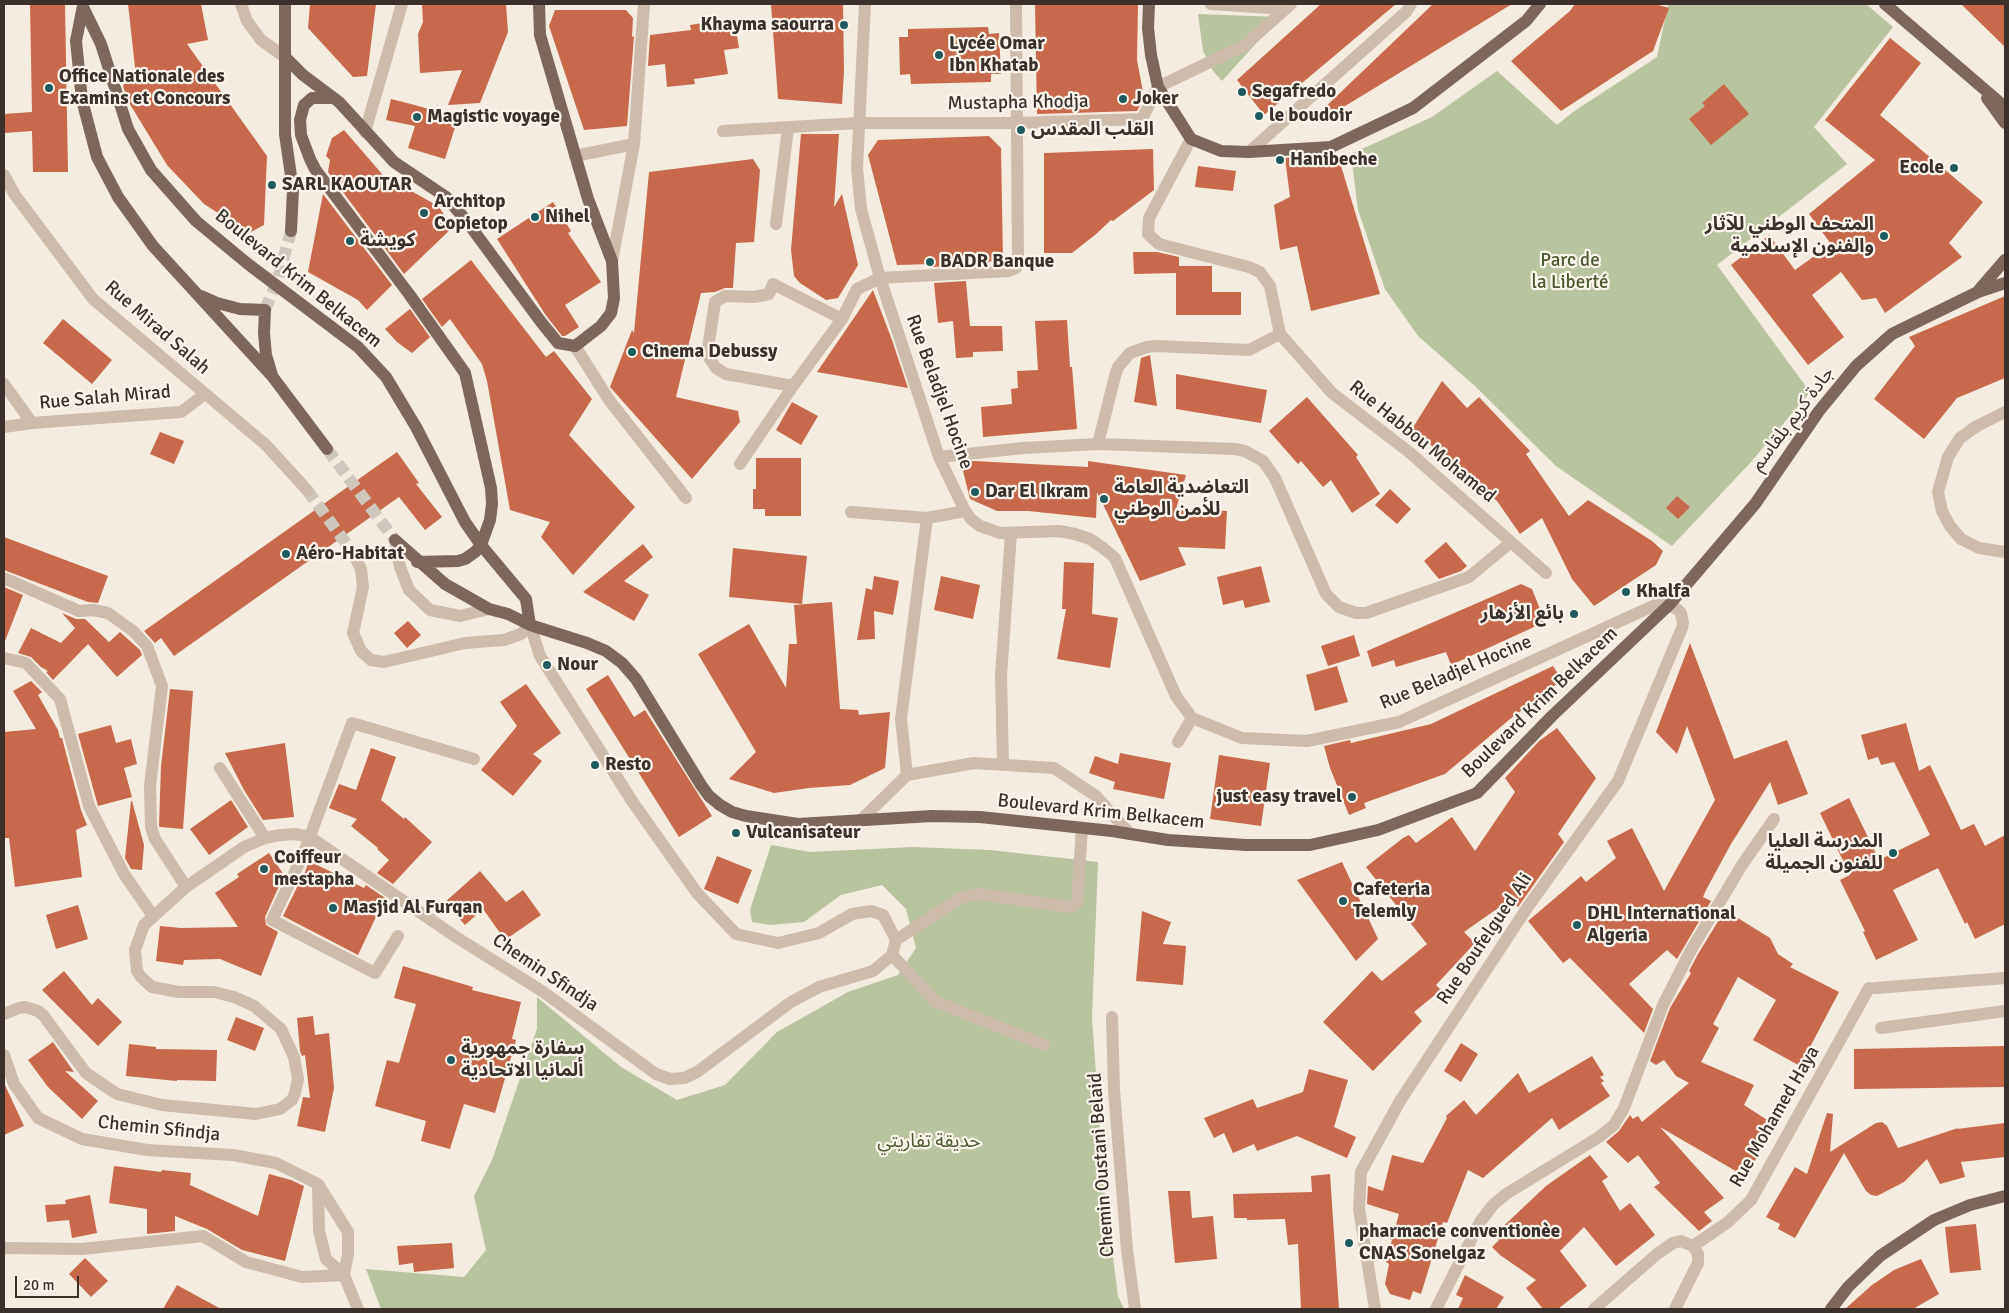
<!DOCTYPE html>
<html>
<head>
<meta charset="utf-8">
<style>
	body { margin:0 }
	#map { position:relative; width:2009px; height:1313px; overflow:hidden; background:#f4ebe1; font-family:Signika,sans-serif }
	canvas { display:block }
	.frame { position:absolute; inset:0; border:5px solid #3b302b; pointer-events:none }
	.scale { position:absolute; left:15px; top:1276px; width:64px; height:22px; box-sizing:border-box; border:2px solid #3b302b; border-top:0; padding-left:6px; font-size:15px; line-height:18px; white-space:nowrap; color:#3b302b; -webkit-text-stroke:4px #fbf5ee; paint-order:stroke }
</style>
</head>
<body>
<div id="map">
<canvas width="2009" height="1313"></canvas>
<div class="frame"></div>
<div class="scale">20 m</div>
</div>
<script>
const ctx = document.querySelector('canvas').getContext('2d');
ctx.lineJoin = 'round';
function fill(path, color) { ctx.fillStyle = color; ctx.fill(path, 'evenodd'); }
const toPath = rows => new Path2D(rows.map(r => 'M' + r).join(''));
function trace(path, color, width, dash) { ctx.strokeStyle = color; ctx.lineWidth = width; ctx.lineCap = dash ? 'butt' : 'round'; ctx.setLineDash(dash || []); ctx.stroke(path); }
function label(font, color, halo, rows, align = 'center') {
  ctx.font = font + ' Signika,"Noto Sans Arabic",sans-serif'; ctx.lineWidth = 4.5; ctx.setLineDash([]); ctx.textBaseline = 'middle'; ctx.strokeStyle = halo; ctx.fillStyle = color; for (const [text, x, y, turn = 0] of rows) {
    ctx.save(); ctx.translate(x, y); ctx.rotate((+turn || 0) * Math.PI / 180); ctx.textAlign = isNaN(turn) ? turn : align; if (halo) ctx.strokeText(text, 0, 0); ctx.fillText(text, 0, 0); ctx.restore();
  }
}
fill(toPath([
	[1668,4,1866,4,1893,27,1814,127,1847,164,1717,265,1810,392,1751,462,1672,546,1556,466,1475,386,1418,336,1385,289,1358,210,1351,154,1432,117,1497,71,1557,125,1573,112,1657,57],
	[1198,14,1280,17,1222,81,1213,71,1203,51],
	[771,845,810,852,913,847,990,850,1098,862,1092,1018,1104,1188,1118,1296,1124,1309,381,1309,366,1269,464,1277,486,1250,474,1196,492,1160,537,1029,537,997,621,1067,677,1100,725,1085,777,1032,848,992,898,975,916,948,906,909,882,885,841,895,804,922,770,925,752,922,750,910]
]), '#b8c4a0');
fill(toPath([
	[30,4,65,4,68,172,33,172,32,131,4,133,4,114,32,112],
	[128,4,201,4,208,40,187,44,267,156,264,225,249,233,204,204,167,165,128,101,123,86,127,78,136,76],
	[310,4,376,4,367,76,353,77,308,28],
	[422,4,506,4,508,32,480,103,448,105,462,70,420,73,418,34,423,22],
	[771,4,843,4,844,72,842,104,778,99],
	[1035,4,1138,4,1137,60,1144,97,1137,111,1037,114],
	[1321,4,1396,4,1264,115,1237,80],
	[1433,4,1512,4,1324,119,1319,113],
	[1575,4,1655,4,1669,8,1653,51,1561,111,1511,61,1570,11],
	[1961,4,2005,4,2005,47],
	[555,10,626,10,633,18,632,37,634,36,627,126,584,130,549,26],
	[734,18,739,48,724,50,728,74,694,79,695,84,667,87,665,64,648,66,650,35,691,30,690,25],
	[988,27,989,34,999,33,1001,74,991,74,991,82,911,84,910,74,900,75,899,37,908,37,908,29],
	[1890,38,1921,63,1880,115,1983,202,1949,243,1962,257,1885,313,1876,298,1862,300,1841,272,1812,295,1844,337,1808,365,1731,265,1769,235,1795,270,1831,244,1809,214,1875,160,1825,120],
	[1724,84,1749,114,1711,145,1689,119,1705,106,1702,103],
	[391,99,415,105,458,118,445,159,408,148,415,126,386,120],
	[344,130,395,189,397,183,438,206,453,227,404,274,328,172,330,160,326,156,332,138],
	[801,134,839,134,834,207,842,194,858,265,838,298,826,300,800,283,794,276,791,250],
	[989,136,1001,148,1003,261,965,263,965,265,933,267,933,264,897,265,868,155,878,140],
	[1153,149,1154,190,1113,221,1111,220,1095,235,1072,253,1044,253,1044,153],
	[1338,156,1380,294,1311,311,1297,246,1280,250,1274,205,1290,197,1285,158],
	[753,159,760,170,754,242,736,243,733,288,725,288,715,292,701,293,676,397,738,411,740,422,692,479,610,387,632,330,634,333,649,172],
	[1198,166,1236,171,1233,191,1195,187],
	[323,194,392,285,367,310,358,300,308,272],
	[553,202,571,231,568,233,601,282,565,305,579,327,565,336,562,336,545,314,497,239],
	[1133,252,1157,252,1179,257,1179,266,1212,266,1212,292,1241,292,1241,315,1176,315,1176,273,1134,274],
	[471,260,546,357,554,351,592,399,569,435,635,507,573,575,541,537,550,522,510,510,487,381,482,364,450,319,442,327,422,299],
	[966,281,970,326,1002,326,1003,351,973,352,973,357,956,358,953,321,938,323,934,283],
	[873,290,892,340,908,388,817,372],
	[2005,296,2005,378,1957,398,1924,439,1874,399,1915,346,1909,337],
	[410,309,430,337,412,353,397,342,385,329],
	[63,319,112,360,92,384,43,343],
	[1067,320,1070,367,1072,367,1077,429,983,437,981,407,1012,404,1011,389,1018,388,1017,371,1038,370,1035,321],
	[1150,355,1157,406,1134,402,1141,358],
	[1176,374,1267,390,1261,423,1176,409],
	[1442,381,1467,408,1479,397,1530,451,1526,454,1569,516,1588,500,1652,541,1663,551,1656,565,1594,606,1572,579,1542,518,1520,534,1497,501,1412,429],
	[1307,397,1358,455,1356,457,1380,494,1352,513,1331,480,1323,487,1301,461,1298,464,1269,431],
	[792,402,818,416,801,445,776,430],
	[160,432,184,441,174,464,150,454],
	[397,452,419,483,416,484,442,517,425,530,399,497,174,656,161,638,155,643,144,631],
	[756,458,801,458,801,516,765,516,765,509,753,509,753,489,756,489],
	[974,461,1088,467,1088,461,1186,475,1176,509,1227,511,1225,549,1178,547,1186,565,1140,581,1097,492,1096,518,1028,511,997,511,970,499,961,463],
	[1390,489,1411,509,1397,524,1375,505],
	[1677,496,1690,507,1678,519,1666,508],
	[4,537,108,576,98,603,88,602,4,570],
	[1446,542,1467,566,1461,571,1439,579,1424,561],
	[643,544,653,557,624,581,649,595,634,621,583,592],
	[733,548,807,556,802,604,729,597],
	[1064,562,1094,563,1092,614,1118,618,1110,668,1057,659,1066,609,1062,609],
	[1261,566,1270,602,1245,608,1243,600,1223,605,1217,577],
	[874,576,899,581,893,615,874,611,875,639,857,640,866,588,872,590],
	[941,576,980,585,973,619,934,610],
	[1521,584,1532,589,1545,622,1451,665,1446,652,1396,667,1394,660,1372,667,1367,651],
	[4,587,23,595,5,641,4,641],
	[832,602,840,709,858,710,859,715,890,712,885,768,850,785,809,788,774,793,729,779,756,752,698,654,749,624,786,688,789,644,797,644,794,605],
	[62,613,76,619,85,619,109,642,120,632,140,650,142,655,117,677,88,644,53,680,46,672,48,671,41,667,31,657,18,653,31,628,61,643,75,628],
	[408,621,421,635,407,648,394,633],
	[1354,635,1360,656,1328,666,1321,646],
	[1690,643,1734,759,1787,740,1808,794,1778,805,1770,782,1731,844,1706,890,1703,897,1711,901,1677,959,1667,950,1629,984,1653,1009,1644,1033,1570,958,1563,963,1528,921,1581,876,1586,882,1616,858,1607,841,1632,828,1664,891,1715,800,1687,726,1677,754,1656,732],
	[1337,666,1348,702,1315,711,1306,675],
	[1553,666,1562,680,1510,719,1445,774,1364,803,1366,808,1349,815,1330,768,1324,746,1350,740,1351,743,1431,724],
	[608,675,634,717,645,710,712,816,679,837,586,689],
	[31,681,42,692,38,695,58,730,60,738,62,738,81,810,87,825,76,830,82,877,15,887,9,838,4,838,4,732,36,729,13,691],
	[526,684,561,733,533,754,542,761,513,796,481,770,517,726,500,702],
	[170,689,193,691,183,829,160,827,159,826,161,766],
	[1906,723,1919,771,1930,765,1961,830,1974,824,1985,846,2005,835,2005,924,1975,939,1967,922,1965,924,1938,868,1893,890,1918,940,1876,960,1863,932,1865,931,1840,880,1850,875,1820,813,1849,798,1879,860,1930,835,1894,762,1881,765,1878,757,1868,760,1861,735],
	[111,725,116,743,131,739,137,764,124,768,132,797,98,806,78,734],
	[1557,728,1596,778,1558,834,1564,842,1518,907,1511,899,1464,932,1475,943,1436,985,1441,990,1414,1012,1422,1021,1373,1071,1323,1022,1372,971,1382,981,1427,944,1366,867,1403,838,1409,835,1416,843,1452,817,1475,851,1515,792,1505,778,1539,741],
	[285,743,294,817,263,820,244,790,225,753],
	[371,748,396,757,381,800,404,819,405,817,432,842,393,884,377,873,389,860,377,849,378,848,351,826,357,819,329,808,339,784,356,790],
	[1120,753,1171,763,1164,799,1113,789,1115,782,1089,773,1095,756,1118,764],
	[1219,755,1270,763,1261,826,1210,819],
	[231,800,248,827,209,855,190,829],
	[131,801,132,801,144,845,142,870,131,869,125,858],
	[269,853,284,875,265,917,266,925,278,932,261,976,220,959,184,960,183,965,156,961,160,926,181,928,238,927,215,893,239,877,237,874],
	[717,856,752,870,738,904,704,889],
	[309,861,364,888,366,885,385,898,358,955,283,916,301,879,301,883],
	[1342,862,1378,939,1356,961,1297,880],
	[480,871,506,902,523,890,541,915,505,940,483,909,465,925,445,902],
	[78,905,88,939,56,949,46,915],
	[1725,910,1770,938,1778,954,1793,964,1790,967,1839,992,1800,1066,1753,1040,1776,1000,1738,977,1713,1024,1719,1028,1701,1062,1754,1085,1744,1105,1775,1125,1746,1177,1660,1127,1724,1198,1704,1212,1712,1221,1699,1231,1654,1187,1660,1183,1638,1155,1628,1163,1606,1142,1619,1131,1630,1115,1633,1119,1638,1116,1642,1122,1689,1083,1676,1076,1664,1060,1656,1065,1650,1061,1670,1008,1691,973,1689,971,1698,954],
	[1142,911,1171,922,1163,944,1186,946,1183,985,1136,981],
	[403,966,473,987,472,990,521,1002,512,1039,516,1040,495,1113,464,1104,450,1149,421,1141,426,1121,375,1106,387,1060,399,1063,416,1004,394,998],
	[64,971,92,1005,98,998,122,1022,98,1046,42,990],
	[313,1016,315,1035,329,1033,334,1088,325,1132,297,1126,303,1097,310,1098,305,1055,302,1056,300,1051,297,1018],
	[236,1017,264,1028,255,1051,227,1040],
	[53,1042,74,1072,65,1071,98,1101,82,1119,48,1087,28,1060],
	[1461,1043,1478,1054,1461,1082,1444,1071],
	[129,1044,156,1047,156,1049,217,1050,216,1081,177,1080,177,1081,126,1076],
	[2005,1046,2005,1087,1854,1089,1854,1049],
	[1592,1056,1604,1075,1600,1077,1604,1081,1601,1083,1610,1096,1559,1130,1552,1118,1483,1178,1468,1170,1447,1223,1443,1222,1421,1294,1413,1291,1410,1300,1390,1294,1385,1284,1389,1264,1386,1262,1399,1214,1367,1204,1368,1186,1383,1191,1392,1155,1423,1163,1447,1118,1446,1116,1464,1100,1476,1115,1518,1073,1529,1093],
	[1309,1069,1348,1080,1334,1127,1356,1137,1347,1158,1297,1136,1257,1151,1254,1144,1233,1153,1224,1133,1214,1138,1204,1118,1253,1099,1257,1108,1303,1092],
	[4,1083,24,1126,4,1135],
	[1827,1113,1833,1114,1830,1152,1876,1123,1882,1122,1887,1126,1898,1148,1958,1128,1957,1129,2005,1123,2005,1157,1961,1162,1965,1177,1940,1184,1927,1159,1904,1182,1877,1196,1871,1195,1866,1191,1844,1153,1795,1238,1778,1229,1780,1224,1766,1217,1795,1167,1807,1174],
	[1590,1155,1608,1177,1602,1181,1620,1211,1630,1203,1655,1235,1616,1266,1584,1227,1560,1251,1587,1286,1558,1309,1543,1309,1526,1288,1536,1280,1500,1255,1492,1247,1499,1240,1494,1235,1546,1186],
	[114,1166,161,1172,162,1170,191,1173,190,1185,258,1216,269,1174,291,1180,304,1186,285,1261,242,1250,207,1229,175,1216,175,1231,147,1234,147,1209,109,1203],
	[1330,1174,1339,1309,1301,1309,1298,1244,1288,1245,1285,1219,1247,1220,1247,1218,1234,1218,1233,1194,1312,1192,1311,1176],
	[1168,1191,1190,1191,1192,1218,1213,1216,1217,1259,1175,1263],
	[90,1195,97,1233,72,1238,69,1220,47,1222,45,1205,66,1204,65,1200],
	[1976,1224,1981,1270,1950,1273,1945,1227],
	[452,1243,454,1268,414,1272,413,1263,399,1265,397,1246],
	[85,1258,108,1281,91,1297,69,1274],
	[1921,1259,1939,1294,1913,1309,1845,1309,1872,1285,1894,1270],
	[1465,1275,1504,1297,1496,1309,1458,1309,1463,1298,1456,1295],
	[177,1285,221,1309,163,1309]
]), '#c8694b');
trace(toPath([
	[307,490,353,553]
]), '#cfc6bd', 12, [12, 6]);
trace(toPath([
	[265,310,278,279,291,231],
	[327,449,395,540]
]), '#cfc6bd', 12, [12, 6]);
trace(toPath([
	[241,4,247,21,261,40,285,57],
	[865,4,857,168,861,209,880,278,939,457,965,511,971,519,980,526,1000,533,1059,531,1075,534,1090,539,1103,548,1115,558,1176,696,1192,718,1242,738,1307,741,1399,722,1653,606,1664,604,1677,609,1681,613,1683,623,1682,628,1618,781,1527,908,1400,1101,1361,1172,1359,1209,1375,1309],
	[1211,4,1285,9],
	[723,131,858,123,1017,123,1142,119,1158,87,1245,45,1291,4],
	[365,132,402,4],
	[1249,152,1406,12,1411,4],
	[575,156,634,144],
	[4,175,15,195,93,299,266,445,307,490],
	[776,224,788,128],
	[612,261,634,144,644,4],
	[1280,334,1332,393,1409,452,1546,573],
	[575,346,609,400,686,498],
	[4,384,32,423],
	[793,386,726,374,716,368,710,359,708,348,715,302,725,296,754,297,769,294,773,284,842,319],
	[2005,412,1977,426,1960,438,1948,457,1938,492,1942,511,1950,526,1961,539,1979,548,2005,552],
	[4,427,32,423,181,412,205,394],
	[1098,444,1115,376,1118,367,1130,353,1147,347,1156,346,1249,350,1280,334,1270,286,1260,272,1249,267,1159,244,1148,234,1149,218,1191,139],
	[939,457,1023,448,1098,444,1234,449,1245,451,1263,461,1275,478,1326,594,1339,607,1356,613,1366,613,1469,577,1510,543],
	[740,464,793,386,842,319,857,289,880,278,1009,271,1016,268,1018,262,1016,4],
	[851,512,927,518,965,511],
	[395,540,400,567,409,590,430,610,460,616,489,609],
	[4,578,79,611,93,610,108,613,133,631,147,646,162,686,150,786,151,827,155,839,186,887],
	[4,658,26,663,60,699,89,806,124,874,153,916],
	[1178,742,1192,718],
	[1003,764,1001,676,1011,533],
	[220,768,265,838],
	[907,775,901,719,927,518],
	[861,820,907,775,974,763,1054,768,1096,796,1130,834],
	[398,936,375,973,272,920,303,855,352,723,474,759],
	[896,940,960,898,979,894,1071,907,1077,903,1082,828],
	[892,955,936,1002,1044,1045],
	[1875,988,2005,978],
	[4,1014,19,1008,25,1007,38,1011,43,1015,86,1073,117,1094,162,1105,256,1114,280,1109,292,1100,295,1093,298,1079,294,1057,281,1029,254,1006,234,997,214,992,179,992,152,987,141,977,137,971,135,950,144,925,186,887,244,847,265,838,280,835,295,834,310,837,456,937,542,991,656,1074,670,1079,684,1078,697,1072,791,1002,819,987,873,971,892,955,896,940,883,915,871,911,852,914,819,933,778,943,736,934,697,893,632,801,540,656,530,625,521,634,504,640,465,643,384,662,371,660,361,651,353,633,363,587,361,569,353,553],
	[1112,1017,1114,1090,1127,1250,1135,1309],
	[1881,1028,2005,1011],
	[4,1055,14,1084,38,1118,82,1139,147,1150,233,1155,276,1163,318,1184],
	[318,1184,319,1231,326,1259,344,1275,358,1309],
	[318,1184,348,1232,348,1254,344,1275],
	[1693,1246,1728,1222,1751,1200,1869,988],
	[4,1248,82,1249,203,1236,246,1262,302,1277,344,1275],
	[1436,1309,1480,1222,1493,1205,1506,1194,1599,1137,1614,1125,1624,1108,1663,1005,1691,950,1742,865,1774,819],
	[1594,1309,1657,1254,1673,1243,1681,1241,1693,1246,1698,1254,1698,1263,1675,1309]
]), '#cdbbac', 12);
trace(toPath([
	[285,4,285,134,293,190,291,231],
	[1149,4,1148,28,1151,55,1158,87,1191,139,1221,151,1249,152,1331,147,1413,108,1526,21,1540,4],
	[1885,4,2005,107],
	[83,6,76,41,82,100,97,157,118,197,153,246,272,376,327,449],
	[84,9,101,44,128,129,151,170,196,221,248,264,358,347,386,377,416,427,465,522,481,545,526,599,530,625],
	[285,57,303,75,339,102,394,162,446,197,465,219,541,322,558,343,575,346,601,326,611,313,614,298,612,261,588,199,540,35,539,4],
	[334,98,312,98,304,105,300,120,301,135,310,159,315,169,409,294,465,373,491,488,492,504,490,520,481,545,475,552,465,559,458,561,417,562],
	[1987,98,2005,123],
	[1979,290,2005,260],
	[201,296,217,303,240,309,265,310,264,333,266,355,272,375],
	[395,540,445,584,489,609,508,614,530,625,587,643,606,651,622,663,636,679,701,785,709,796,720,805,732,812,746,816,798,824,932,816,980,817,1112,831,1168,840,1246,845,1310,845,1378,830,1477,793,1552,716,1669,605,1755,504,1819,411,1856,366,1892,334,1978,292,2005,283],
	[1831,1309,1848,1287,1880,1256,1934,1220,1970,1205,2005,1196]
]), '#7d675c', 12);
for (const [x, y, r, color] of [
	[844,25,5,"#1f5a5e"],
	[939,55,5,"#1f5a5e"],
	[49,88,5,"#1f5a5e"],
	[1242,92,5,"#1f5a5e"],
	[1123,99,5,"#1f5a5e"],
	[1259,116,5,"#1f5a5e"],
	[417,117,5,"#1f5a5e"],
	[1021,130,5,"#1f5a5e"],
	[1280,160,5,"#1f5a5e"],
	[1954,168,5,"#1f5a5e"],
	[272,185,5,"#1f5a5e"],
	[424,213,5,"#1f5a5e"],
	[535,217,5,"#1f5a5e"],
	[1884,236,5,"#1f5a5e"],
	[350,241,5,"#1f5a5e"],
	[930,262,5,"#1f5a5e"],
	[632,352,5,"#1f5a5e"],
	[975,492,5,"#1f5a5e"],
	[1104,499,5,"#1f5a5e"],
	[286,554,5,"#1f5a5e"],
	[1626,592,5,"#1f5a5e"],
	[1574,614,5,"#1f5a5e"],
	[547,665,5,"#1f5a5e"],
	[595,765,5,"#1f5a5e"],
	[1352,797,5,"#1f5a5e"],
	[736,833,5,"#1f5a5e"],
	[1893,853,5,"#1f5a5e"],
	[264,869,5,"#1f5a5e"],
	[1343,901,5,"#1f5a5e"],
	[333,908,5,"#1f5a5e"],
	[1577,925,5,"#1f5a5e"],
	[451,1060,5,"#1f5a5e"],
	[1349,1243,5,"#1f5a5e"]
]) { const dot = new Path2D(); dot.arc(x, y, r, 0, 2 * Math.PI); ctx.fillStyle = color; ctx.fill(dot); trace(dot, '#fbf5ee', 2); }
label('bold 19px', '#3b302b', '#fbf5ee', [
	["Khayma saourra",834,25,"right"],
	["Lycée Omar",949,44],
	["Ibn Khatab",949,66],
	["Office Nationale des",59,77],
	["Examins et Concours",59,99],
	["Segafredo",1252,92],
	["Joker",1133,99],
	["le boudoir",1269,116],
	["Magistic voyage",427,117],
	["القلب المقدس",1031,130],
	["Hanibeche",1290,160],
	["Ecole",1944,168,"right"],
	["SARL KAOUTAR",282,185],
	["Architop",434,202],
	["Copietop",434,224],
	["Nihel",545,217],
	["المتحف الوطني للآثار",1874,225,"right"],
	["والفنون الإسلامية",1874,247,"right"],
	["كويشة",360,241],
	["BADR Banque",940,262],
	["Cinema Debussy",642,352],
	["التعاضدية العامة",1114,488],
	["للأمن الوطني",1114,510],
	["Dar El Ikram",985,492],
	["Aéro-Habitat",296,554],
	["Khalfa",1636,592],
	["بائع الأزهار",1564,614,"right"],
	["Nour",557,665],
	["Resto",605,765],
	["just easy travel",1342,797,"right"],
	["Vulcanisateur",746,833],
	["المدرسة العليا",1883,842,"right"],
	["للفنون الجميلة",1883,864,"right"],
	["Coiffeur",274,858],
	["mestapha",274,880],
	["Cafeteria",1353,890],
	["Telemly",1353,912],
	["Masjid Al Furqan",343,908],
	["DHL International",1587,914],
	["Algeria",1587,936],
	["سفارة جمهورية",461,1049],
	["ألمانيا الاتحادية",461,1071],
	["pharmacie conventionèe",1359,1232],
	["CNAS Sonelgaz",1359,1254]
], 'left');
label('19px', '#3b302b', '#fbf5ee', [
	["Mustapha Khodja",1018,103,-1],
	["Boulevard Krim Belkacem",298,279,39],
	["Rue Mirad Salah",157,328,41],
	["Rue Beladjel Hocine",939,392,70],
	["Rue Salah Mirad",105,398,-5],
	["جادة كريم بلقاسم",1793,419,-53],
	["Rue Habbou Mohamed",1422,442,39],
	["Rue Beladjel Hocine",1456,673,-23],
	["Boulevard Krim Belkacem",1540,703,-44],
	["Boulevard Krim Belkacem",1101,812,6],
	["Rue Boufelgued Ali",1485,939,-56],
	["Chemin Sfindja",545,973,34],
	["Rue Mohamed Haya",1775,1117,-60],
	["Chemin Sfindja",159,1129,6],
	["Chemin Oustani Belaid",1102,1165,-94]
]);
label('19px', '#4a5a2e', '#fbf5ee', [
	["Parc de",1570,261],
	["la Liberté",1570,283],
	["حديقة تفاريتي",929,1142]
]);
</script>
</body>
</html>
